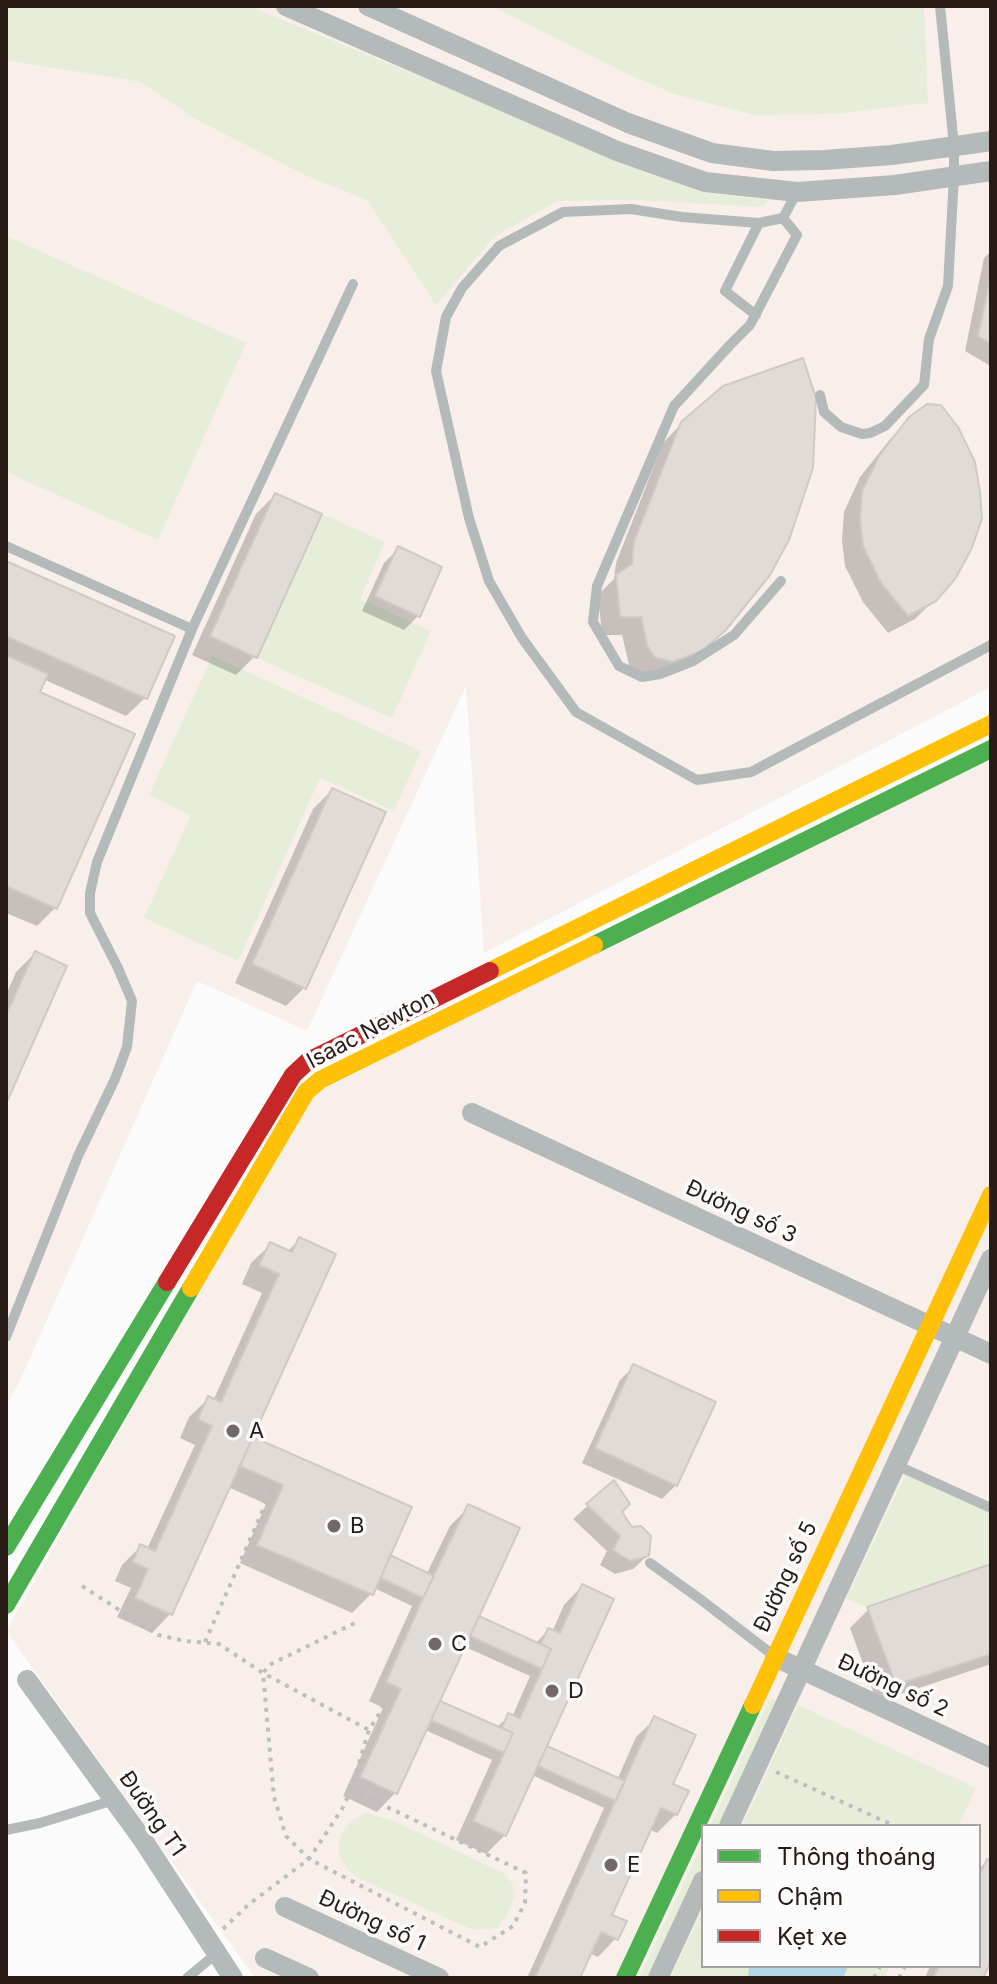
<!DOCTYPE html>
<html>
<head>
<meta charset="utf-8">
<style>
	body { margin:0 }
	#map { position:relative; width:997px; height:1984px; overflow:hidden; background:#fbfbfb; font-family:Inter,sans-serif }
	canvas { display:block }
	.frame { position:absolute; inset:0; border:8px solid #281a15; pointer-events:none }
	.legend { position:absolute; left:701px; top:1824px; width:280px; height:144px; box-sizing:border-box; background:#fbfbfb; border:2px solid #a7a19f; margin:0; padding:10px 14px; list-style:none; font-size:24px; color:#281a15 }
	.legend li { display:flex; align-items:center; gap:16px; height:40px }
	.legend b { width:40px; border:2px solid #a7a19f }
</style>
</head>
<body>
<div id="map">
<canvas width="997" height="1984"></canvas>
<div class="frame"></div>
<ul class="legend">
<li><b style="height:10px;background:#4caf50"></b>Thông thoáng</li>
<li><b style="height:10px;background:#ffc107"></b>Chậm</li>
<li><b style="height:10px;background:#c62828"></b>Kẹt xe</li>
</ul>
</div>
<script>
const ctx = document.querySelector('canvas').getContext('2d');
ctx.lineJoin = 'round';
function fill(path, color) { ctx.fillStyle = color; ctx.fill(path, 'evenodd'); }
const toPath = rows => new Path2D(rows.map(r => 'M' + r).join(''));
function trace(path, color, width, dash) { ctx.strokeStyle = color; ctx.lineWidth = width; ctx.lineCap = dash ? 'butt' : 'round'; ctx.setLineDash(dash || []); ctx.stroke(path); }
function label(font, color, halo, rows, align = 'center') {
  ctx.font = font + ' Inter,sans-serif'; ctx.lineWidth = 7; ctx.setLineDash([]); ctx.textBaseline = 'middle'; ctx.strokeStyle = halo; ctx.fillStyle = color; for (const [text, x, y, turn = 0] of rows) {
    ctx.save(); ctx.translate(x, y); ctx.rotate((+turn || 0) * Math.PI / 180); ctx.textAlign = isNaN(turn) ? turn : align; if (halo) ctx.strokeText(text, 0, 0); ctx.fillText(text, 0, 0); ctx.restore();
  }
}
fill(toPath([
	[6,6,991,6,991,687,484,953,466,686,307,1031,197,981,19,1383,6,1405],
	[991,756,991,1978,255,1978,6,1631,310,1096],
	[703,1826,979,1826,979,1966,703,1966]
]), '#f9efea');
fill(toPath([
	[6,6,249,6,700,192,768,200,763,207,637,200,557,201,494,237,436,305,367,200,305,175,195,119,141,82,6,60],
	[493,6,924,6,928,103,833,114,754,115,674,94,621,71],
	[6,236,246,343,158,540,6,472],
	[322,514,385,542,360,599,431,631,392,718,257,658],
	[212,656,421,751,394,811,320,778,238,961,144,918,191,815,149,795],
	[906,1473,991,1513,991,1564,867,1607,846,1599],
	[773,1699,777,1702,722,1826,710,1826,768,1702],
	[798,1705,976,1788,958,1826,742,1826],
	[365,1813,392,1820,503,1873,512,1883,515,1894,510,1910,498,1928,473,1930,358,1878,348,1870,340,1857,338,1844,343,1831,352,1821],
	[703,1842,703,1867,652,1978,639,1978],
	[703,1909,703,1966,890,1966,885,1978,670,1978]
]), '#e6eed9');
fill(toPath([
	[749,1966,848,1966,843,1978,748,1978]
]), '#b3d7e7');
fill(toPath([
	[991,251,991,363,989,365,965,351,984,258],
	[910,419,934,600,915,619,888,633,863,602,845,566,842,540,844,512,860,477,891,438],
	[682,423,724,630,681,670,635,675,629,665,622,635,602,635,598,595,614,579,616,563,663,443],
	[275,495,255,656,236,675,192,655,256,514],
	[398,549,418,616,404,630,362,611,384,563],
	[6,563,145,698,126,716,43,679,37,693,55,908,37,926,6,913],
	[332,790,305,987,286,1006,235,983,313,809],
	[35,953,6,1099,6,995,16,972],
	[299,1240,250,1438,409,1508,388,1556,426,1575,450,1526,469,1507,477,1617,535,1644,548,1630,552,1632,564,1605,582,1586,542,1755,548,1749,617,1780,636,1737,655,1719,676,1814,657,1833,649,1829,610,1916,616,1938,598,1957,589,1953,578,1978,527,1978,604,1808,532,1775,505,1835,486,1854,456,1840,492,1760,425,1730,395,1793,377,1812,343,1796,383,1708,369,1701,412,1606,374,1588,371,1594,352,1613,240,1563,266,1504,228,1487,170,1614,152,1633,117,1617,131,1588,115,1581,122,1565,141,1546,147,1549,195,1445,180,1438,189,1417,208,1399,213,1401,262,1293,242,1284,251,1263,270,1245,287,1252],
	[463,1646,530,1676,512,1717,509,1716,496,1728,438,1702],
	[634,1366,676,1485,662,1499,582,1463,620,1380],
	[613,1483,619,1512,648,1555,633,1569,615,1574,600,1565,607,1551,573,1519],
	[991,1566,991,1664,877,1702,850,1628,869,1609],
	[987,1861,991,1863,991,1956,981,1978,925,1978,930,1966,979,1966,979,1869]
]), '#0003');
const building = toPath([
	[991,274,991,344,978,336,991,274],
	[803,358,816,398,813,468,789,540,770,575,725,631,702,651,672,662,654,657,647,645,641,617,620,617,616,575,632,564,634,542,681,422,723,386,803,358],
	[927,404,941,405,958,427,975,462,980,492,982,519,971,550,955,579,936,601,908,616,881,583,863,546,860,520,862,491,879,456,909,417,927,404],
	[275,493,322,514,257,658,210,636,275,493],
	[398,546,442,567,420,617,375,596,398,546],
	[6,561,175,636,147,699,6,636,6,561],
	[6,655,48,674,40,692,135,734,57,909,6,886,6,655],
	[332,788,386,812,306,989,252,964,332,788],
	[35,951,67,966,6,1104,6,1015,35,951],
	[299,1237,336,1254,172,1615,135,1598,148,1569,133,1562,140,1544,155,1551,212,1426,198,1419,208,1396,221,1402,279,1274,259,1265,270,1242,292,1252,299,1237],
	[633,1364,716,1402,677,1486,595,1448,633,1364],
	[253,1437,412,1507,373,1595,257,1545,283,1485,240,1466,253,1437],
	[614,1480,630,1504,622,1512,632,1527,641,1526,651,1536,649,1556,630,1561,613,1550,620,1536,586,1504,614,1480],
	[468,1504,520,1528,397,1794,360,1777,401,1689,386,1682,423,1598,468,1504],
	[390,1555,434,1576,423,1598,381,1578,390,1555],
	[991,1564,991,1654,896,1685,867,1607,991,1564],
	[582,1584,614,1599,506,1836,473,1821,513,1733,502,1728,508,1713,520,1718,551,1649,541,1644,548,1628,560,1633,582,1584],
	[479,1616,551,1649,542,1669,470,1636,479,1616],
	[440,1701,513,1733,504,1753,431,1720,440,1701],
	[654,1716,696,1735,673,1784,689,1791,677,1815,661,1808,612,1915,627,1921,618,1940,601,1932,580,1978,535,1978,654,1716],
	[547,1746,625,1781,616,1801,538,1766,547,1746],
	[987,1859,991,1861,991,1961,983,1978,933,1978,939,1966,979,1966,979,1876,987,1859]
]);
fill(building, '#e1dbd7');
trace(building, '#d0c9c6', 2);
trace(toPath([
	[82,1586,158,1635,185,1641,219,1644,263,1673,369,1730],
	[205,1642,274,1485],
	[776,1772,895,1826],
	[351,1790,526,1873,525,1903,513,1926,480,1947,309,1859,286,1836,274,1797,263,1673,269,1665,357,1622],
	[223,1929,248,1905,309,1859,342,1809,351,1790,369,1730,384,1706],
	[874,1978,880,1966],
	[899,1978,905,1966]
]), '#bbbfbf', 4, [4, 6]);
trace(toPath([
	[797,192,783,218,759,223,682,217,631,209,563,212,499,246,462,288,446,317,436,371,469,518,489,581,522,638,576,712,697,780,751,772,991,645],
	[756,315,725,291,759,223],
	[820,395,824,412,841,427,862,434,870,433,885,426,924,385,929,339,948,286,954,176,954,146,940,6],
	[6,546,192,629,353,284],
	[781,581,734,635,693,661,660,674,642,677,619,666,593,622,597,586,674,406,730,345,750,325,797,235,783,218],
	[6,1337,78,1156,115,1079,127,1047,132,1001,118,968,90,913,90,893,97,862,192,629],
	[896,1465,991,1508],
	[650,1563,700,1599,773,1655],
	[6,1830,40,1823,114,1800],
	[187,1978,217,1953]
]), '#b4baba', 10);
trace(toPath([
	[286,6,617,151,705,182,797,192,895,185,991,171],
	[368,6,628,123,712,153,773,161,824,160,892,155,991,141],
	[472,1113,991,1354],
	[775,1657,991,1758],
	[27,1680,143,1840,233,1978],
	[729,1826,991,1259],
	[285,1907,439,1978],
	[265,1958,309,1978],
	[658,1978,703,1881]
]), '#b4baba', 20);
trace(toPath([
	[594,945,991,749],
	[6,1547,167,1282],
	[6,1605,191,1288],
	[625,1978,753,1705]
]), '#4caf50', 18);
trace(toPath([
	[490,971,991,724],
	[191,1288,306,1092,320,1080,594,945],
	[753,1705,991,1195]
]), '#ffc107', 18);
trace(toPath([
	[167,1282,293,1075,308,1061,490,971]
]), '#c62828', 18);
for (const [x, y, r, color] of [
	[233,1431,8,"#726966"],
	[334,1526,8,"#726966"],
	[435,1644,8,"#726966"],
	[552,1691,8,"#726966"],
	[611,1865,8,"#726966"]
]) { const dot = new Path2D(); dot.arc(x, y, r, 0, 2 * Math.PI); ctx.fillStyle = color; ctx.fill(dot); trace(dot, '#fbfbfb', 3); }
label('22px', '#281a15', '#fbfbfb', [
	["Isaac Newton",371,1030,-28],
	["Đường số 3",741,1212,25],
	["Đường số 5",786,1577,-65],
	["Đường số 2",893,1686,25],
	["Đường T1",152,1814,55],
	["Đường số 1",372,1921,25]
]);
label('22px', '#281a15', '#fbfbfb', [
	["A",249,1431],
	["B",350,1526],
	["C",451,1644],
	["D",568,1691],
	["E",627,1865]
], 'left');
</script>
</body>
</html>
